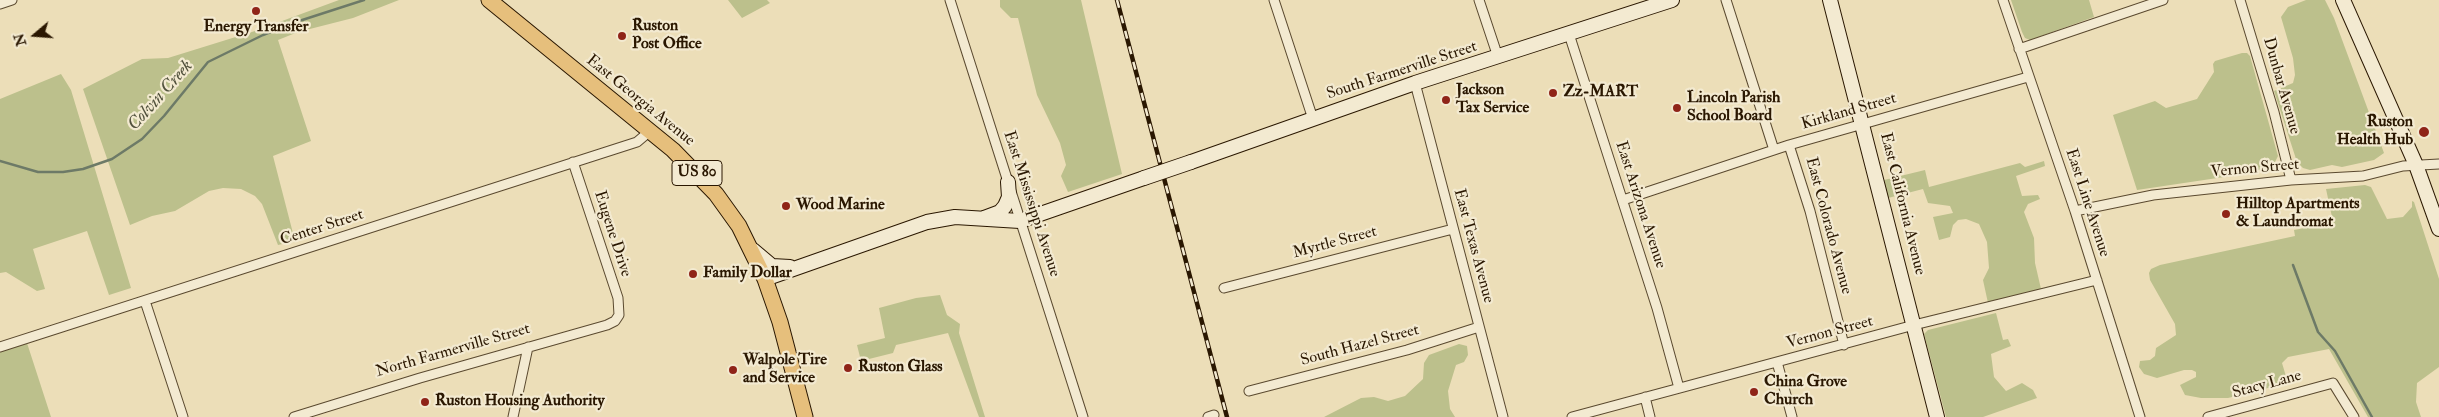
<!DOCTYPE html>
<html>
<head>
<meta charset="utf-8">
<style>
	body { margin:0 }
	#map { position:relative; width:2439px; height:417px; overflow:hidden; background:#ecdeb8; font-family:"IM FELL Double Pica",serif }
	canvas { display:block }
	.north { position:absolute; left:10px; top:10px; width:50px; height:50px; -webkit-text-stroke:4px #f3ead1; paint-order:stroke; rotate:252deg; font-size:14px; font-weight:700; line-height:20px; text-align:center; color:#2a1701 }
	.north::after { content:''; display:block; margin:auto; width:18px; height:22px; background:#2a1701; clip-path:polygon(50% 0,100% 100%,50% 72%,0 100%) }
</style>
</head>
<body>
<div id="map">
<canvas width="2439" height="417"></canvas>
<div class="north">N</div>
</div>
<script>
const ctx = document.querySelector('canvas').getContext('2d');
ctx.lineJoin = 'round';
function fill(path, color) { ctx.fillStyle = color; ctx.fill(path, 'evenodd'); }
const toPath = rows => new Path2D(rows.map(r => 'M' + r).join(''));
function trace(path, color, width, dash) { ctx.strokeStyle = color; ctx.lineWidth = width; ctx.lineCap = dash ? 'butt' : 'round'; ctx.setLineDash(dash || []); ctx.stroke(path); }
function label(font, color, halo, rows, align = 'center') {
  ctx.font = font + ' "IM FELL Double Pica",serif'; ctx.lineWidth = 4.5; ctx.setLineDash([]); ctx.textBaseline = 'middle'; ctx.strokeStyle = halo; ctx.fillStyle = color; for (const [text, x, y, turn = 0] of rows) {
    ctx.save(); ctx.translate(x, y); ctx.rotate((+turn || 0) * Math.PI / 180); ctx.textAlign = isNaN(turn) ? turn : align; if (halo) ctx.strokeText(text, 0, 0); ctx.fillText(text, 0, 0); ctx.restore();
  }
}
fill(toPath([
	[339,0,399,0,353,18,298,32,278,40,311,141,273,156,295,241,278,245,262,204,255,196,241,189,223,188,209,191,175,211,152,216,130,225,83,89,142,59,168,58,255,31],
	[728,0,767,0,770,3,742,18],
	[1000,0,1081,0,1122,174,1068,192,1061,176,1066,165,1060,143,1037,95,1018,18,1011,18,1000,7],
	[2011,0,2089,0,2094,17,2030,40,2025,38,2022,32],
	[2306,0,2325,0,2334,18,2384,153,2374,160,2342,167,2332,165,2310,170,2303,168,2297,162,2274,91,2293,83,2295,75,2293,58,2281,17,2288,7],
	[2242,53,2247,53,2250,56,2278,156,2274,164,2251,173,2137,190,2113,115,2155,101,2166,108,2197,99,2214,72,2213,64,2215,61],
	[61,74,71,90,131,288,109,295,87,231,33,249,45,289,37,291,6,272,0,273,0,99],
	[2044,161,2045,166,2016,176,2022,196,2038,195,2040,199,2028,204,2024,212,2034,238,2035,263,2041,289,1988,303,1983,280,1989,268,1987,242,1979,224,1966,219,1958,220,1953,225,1950,237,1939,240,1933,217,1953,213,1950,206,1928,203,1923,189,1888,198,1884,180,1925,170,1929,187,2020,163,2025,167],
	[2365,185,2371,187,2387,219,2403,217,2412,207,2412,201,2414,202,2439,279,2439,367,2417,383,2416,402,2421,417,2368,417,2329,349,2288,357,2282,363,2288,383,2228,398,2201,398,2185,395,2180,385,2196,377,2196,372,2192,370,2184,370,2157,378,2144,374,2139,367,2140,361,2150,360,2155,356,2156,348,2176,335,2175,324,2150,280,2149,273,2151,269,2160,265,2295,236,2294,230,2310,227,2317,220,2332,217,2326,189],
	[940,295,947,315,960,324,959,333,985,417,979,417,948,333,896,345,893,353,861,361,857,345,885,338,879,308,916,298],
	[1996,313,2003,340,2008,339,2011,346,1991,354,1994,377,2006,391,2022,383,2033,390,2037,398,1983,417,1946,417,1924,334,1928,330],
	[27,343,51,417,0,417,0,352],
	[1459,344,1467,346,1468,355,1464,362,1456,365,1448,391,1450,409,1455,417,1324,417,1361,398,1374,397,1388,401,1405,396,1423,379,1424,363,1429,355]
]), '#bcc08c');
trace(toPath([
	[0,161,38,172,63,172,83,169,112,159,142,139,164,116,208,62,263,35,296,22,364,0],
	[2293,265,2318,332,2335,351,2372,417]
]), '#6d7a67', 2.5);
const street = toPath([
	[950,0,1083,417],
	[1274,0,1313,119],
	[1479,0,1498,57],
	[1726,0,1774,150],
	[2003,0,2075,211,2140,417],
	[2240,0,2274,112,2291,180],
	[0,4,12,0],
	[1569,34,1657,308,1679,388],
	[2019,49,2163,0],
	[1415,83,1503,417],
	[1789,145,1810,211,1844,345],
	[1623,200,1789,145,2028,77],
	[2075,211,2153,195,2291,180,2363,176,2403,166,2439,164],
	[1224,288,1453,229],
	[145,301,183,417],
	[0,347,637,142,650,131],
	[1777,362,1792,417],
	[1249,391,1407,350,1479,327],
	[1645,397,1650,417],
	[294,417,420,378,607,325,615,321,619,315,618,298,573,162],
	[513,417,528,347],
	[1208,417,1214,415],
	[1572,417,1914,325,2097,280],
	[2208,417,2333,383,2354,417]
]);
const secondary = toPath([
	[1830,0,1937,417],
	[2343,0,2416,165,2439,229],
	[1191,162,1415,83,1672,0],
	[984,218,1000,212,1005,206,1009,197,1008,182],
	[753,250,772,266,790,267],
	[765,279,927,222,955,217,1020,221,1144,178]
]);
const primary = toPath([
	[489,0,673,150,716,194,739,226,765,279,780,322,805,417]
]);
trace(street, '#5a492f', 11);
trace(secondary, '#2a1701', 16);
trace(primary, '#2a1701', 17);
trace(street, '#f3ead1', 9);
trace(secondary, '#f3ead1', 14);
trace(primary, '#e6bf7c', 15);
const rail = toPath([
	[1117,0,1227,417]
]);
trace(rail, '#2a1701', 4.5);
trace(rail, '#f3ead1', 2.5, [8]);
const secondaryBridge = toPath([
	[1144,178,1191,162]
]);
trace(secondaryBridge, '#2a1701', 16, []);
trace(secondaryBridge, '#f3ead1', 14);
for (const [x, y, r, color] of [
	[256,11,5,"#8f2418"],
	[622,36,5,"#8f2418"],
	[1553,93,5,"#8f2418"],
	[1446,100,5,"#8f2418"],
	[1677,108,5,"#8f2418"],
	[2424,132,6,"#8f2418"],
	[786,206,5,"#8f2418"],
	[2226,214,5,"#8f2418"],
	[693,274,5,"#8f2418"],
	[848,368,5,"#8f2418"],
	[733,370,5,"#8f2418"],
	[1754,392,5,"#8f2418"],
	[425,402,5,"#8f2418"]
]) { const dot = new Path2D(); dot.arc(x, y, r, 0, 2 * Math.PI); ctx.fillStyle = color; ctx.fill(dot); trace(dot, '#f3ead1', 2); }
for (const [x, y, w] of [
	[697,173,50]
]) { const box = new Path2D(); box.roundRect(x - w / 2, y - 12.5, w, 25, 4); ctx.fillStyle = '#f3ead1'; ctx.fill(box); trace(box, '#2a1701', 1); }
label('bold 15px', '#2a1701', null, [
	["US 80",697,173]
]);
label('bold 16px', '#2a1701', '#f3ead1', [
	["Ruston",632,27],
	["Post Office",632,45],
	["Energy Transfer",256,28,"center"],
	["Jackson",1456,91],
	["Tax Service",1456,109],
	["Zz-MART",1563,93],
	["Lincoln Parish",1687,99],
	["School Board",1687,117],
	["Ruston",2413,123,"right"],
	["Health Hub",2413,141,"right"],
	["Hilltop Apartments",2236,205],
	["& Laundromat",2236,223],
	["Wood Marine",796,206],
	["Family Dollar",703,274],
	["Walpole Tire",743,361],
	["and Service",743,379],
	["Ruston Glass",858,368],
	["China Grove",1764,383],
	["Church",1764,401],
	["Ruston Housing Authority",435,402]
], 'left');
label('16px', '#2a1701', '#f3ead1', [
	["South Farmerville Street",1402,71,-18],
	["Dunbar Avenue",2281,86,74],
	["East Georgia Avenue",640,101,39],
	["Kirkland Street",1849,112,-16],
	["Vernon Street",2255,169,-5],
	["East Line Avenue",2087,203,72],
	["East Mississippi Avenue",1031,204,72],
	["East California Avenue",1902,204,76],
	["East Arizona Avenue",1640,205,72],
	["East Colorado Avenue",1828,226,75],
	["Center Street",322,228,-18],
	["Eugene Drive",612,234,72],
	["Myrtle Street",1335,243,-15],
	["East Texas Avenue",1473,246,75],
	["Vernon Street",1830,333,-15],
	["South Hazel Street",1360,346,-15],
	["North Farmerville Street",453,351,-16],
	["Stacy Lane",2267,385,-15]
]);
label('italic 18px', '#51513c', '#f3ead1', [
	["Colvin Creek",161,96,-48]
]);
</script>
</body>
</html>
